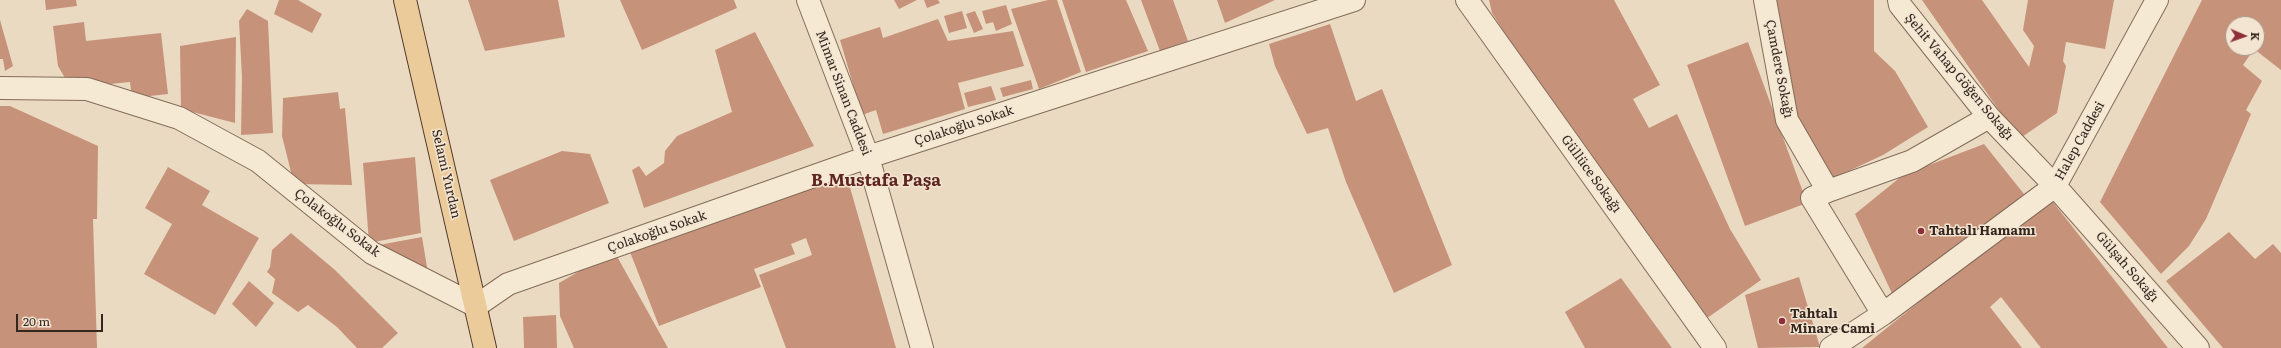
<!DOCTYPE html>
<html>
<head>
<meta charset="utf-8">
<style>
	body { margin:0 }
	#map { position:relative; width:2281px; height:348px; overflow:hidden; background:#ebdac2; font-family:Literata,serif }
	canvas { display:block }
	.north { position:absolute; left:2225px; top:16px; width:40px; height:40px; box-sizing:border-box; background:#f3e5d1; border:1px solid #a79989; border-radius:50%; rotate:92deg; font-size:11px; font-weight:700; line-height:16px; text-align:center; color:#34261e }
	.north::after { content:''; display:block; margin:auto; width:14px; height:18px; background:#8f2e39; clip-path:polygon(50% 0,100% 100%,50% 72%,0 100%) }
	.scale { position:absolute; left:16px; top:314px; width:87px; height:18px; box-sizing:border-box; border:2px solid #34261e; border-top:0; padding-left:5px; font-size:12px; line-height:14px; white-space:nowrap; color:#34261e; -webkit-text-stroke:3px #f3e5d1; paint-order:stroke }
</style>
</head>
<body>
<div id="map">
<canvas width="2281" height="348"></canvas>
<div class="north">K</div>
<div class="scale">20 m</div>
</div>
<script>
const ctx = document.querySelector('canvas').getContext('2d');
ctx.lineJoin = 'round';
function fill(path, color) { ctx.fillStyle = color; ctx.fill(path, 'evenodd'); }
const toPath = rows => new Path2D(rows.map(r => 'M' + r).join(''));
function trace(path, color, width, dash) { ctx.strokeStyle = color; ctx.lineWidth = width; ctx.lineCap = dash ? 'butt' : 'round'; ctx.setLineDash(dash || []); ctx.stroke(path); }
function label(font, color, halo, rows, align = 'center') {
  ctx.font = font + ' Literata,serif'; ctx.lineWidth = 3; ctx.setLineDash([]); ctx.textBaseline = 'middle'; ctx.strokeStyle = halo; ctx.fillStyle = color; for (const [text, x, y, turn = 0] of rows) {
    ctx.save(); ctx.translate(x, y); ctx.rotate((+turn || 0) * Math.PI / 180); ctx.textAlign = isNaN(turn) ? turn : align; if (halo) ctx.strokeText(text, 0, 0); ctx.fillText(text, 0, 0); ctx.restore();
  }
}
fill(toPath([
	[45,0,76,0,77,6,46,10],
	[279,0,298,0,322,14,312,33,274,14],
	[468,0,558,0,565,37,485,51],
	[620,0,734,0,737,8,642,50],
	[894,0,917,0,899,9],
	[924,0,938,0,940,3,927,8],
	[1048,0,1057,0,1081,72,1039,89,1011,9],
	[1062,0,1126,0,1148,51,1086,72],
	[1141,0,1173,0,1188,41,1160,51],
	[1217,0,1275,0,1225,23],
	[1489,0,1614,0,1660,85,1633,99,1649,128,1677,114,1730,229,1761,280,1703,321,1624,213,1592,155,1506,35,1492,13],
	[1776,0,1874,0,1874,51,1895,71,1928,127,1883,155,1834,178,1798,120,1789,88],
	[1922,0,1982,0,2029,67,2034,46,2023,30,2028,0,2114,0,2105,49,2066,42,2063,61,2066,66,2057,113,2019,139],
	[2202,0,2281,0,2281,70,2254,49,2243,65,2262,81,2246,110,2251,114,2206,219,2189,246,2161,274,2100,202],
	[2233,24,2257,24,2257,48,2233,48],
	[1006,5,1012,24,996,31,993,22,986,24,982,11],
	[247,9,268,21,273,133,241,135,242,77,239,21],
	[962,11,967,28,949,33,944,16],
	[975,11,983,29,974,33,966,14],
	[938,19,948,41,1013,31,1024,66,958,83,965,109,883,134,876,110,862,115,840,40,880,27,883,38],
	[0,20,13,66,5,71,3,59,0,59],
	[84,22,86,41,161,33,168,94,132,98,130,82,100,85,65,78,58,66,53,26],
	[1330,24,1356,101,1382,89,1452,265,1394,293,1346,182,1328,128,1307,134,1275,66,1269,44],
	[755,32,814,146,644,208,632,170,639,166,646,176,664,163,665,151,677,136,732,112,715,50],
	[236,37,235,123,181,109,180,46],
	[1748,42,1807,203,1745,226,1687,65],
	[1031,80,1033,89,1003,97,1000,88],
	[991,86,996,100,968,107,964,93],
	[338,92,340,109,345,108,352,185,294,184,282,136,283,98],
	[0,106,10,106,98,146,97,219,93,219,97,348,0,348],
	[1984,144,2024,194,1896,302,1855,214,1903,175],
	[562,151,590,154,609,203,514,241,490,180],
	[415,157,421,233,369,243,363,163],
	[168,167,210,191,202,205,259,238,215,315,144,274,172,224,145,208],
	[832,175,849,184,896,348,786,348,759,275,812,255,806,238,791,244,795,254,754,269,761,287,659,326,630,252],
	[2049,197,2168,348,2041,348,2001,297,1990,307,2022,348,1862,348],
	[2229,232,2255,259,2273,244,2281,253,2281,348,2223,348,2166,281],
	[291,233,335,270,398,333,382,348,357,348,337,327,308,305,298,312,272,293,275,279,267,272,270,267,272,250],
	[422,237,429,279,379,245],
	[614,251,668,348,574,348,560,316,559,283],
	[1799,277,1820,347,1758,348,1745,295],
	[1621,278,1672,348,1585,348,1565,312],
	[249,281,274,303,256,327,232,304],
	[556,315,557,348,524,348,523,317]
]), '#c7927a');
const minor = toPath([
	[808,0,868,157,922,348],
	[1467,0,1715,348],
	[1765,0,1787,120,1828,191,1812,198,1883,314],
	[1899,0,1900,5,1989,117,2055,186,2198,348],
	[0,88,87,89,179,118,258,161,372,253,476,306,508,284,868,157,1354,0],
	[1828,191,1912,161,1989,117],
	[1831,348,1883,314,2055,186,2157,0]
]);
const major = toPath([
	[405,0,485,348]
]);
trace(minor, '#836c5a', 24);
trace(major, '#513b2e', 24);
trace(minor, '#f6e9d4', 22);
trace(major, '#eccb9b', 22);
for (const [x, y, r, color] of [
	[1921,231,4,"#8f2e39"],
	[1782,321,4,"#8f2e39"]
]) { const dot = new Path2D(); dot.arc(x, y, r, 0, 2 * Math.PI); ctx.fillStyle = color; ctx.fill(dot); trace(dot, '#f3e5d1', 1.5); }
label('13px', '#34261e', '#f3e5d1', [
	["Çamdere Sokağı",1779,69,79],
	["Şehit Vahap Göğen Sokağı",1959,77,50],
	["Mimar Sinan Caddesi",843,93,69],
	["Çolakoğlu Sokak",964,126,-18],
	["Halep Caddesi",2080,141,-61],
	["Selami Yurdan",446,174,77],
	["Güllüce Sokağı",1591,174,54],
	["Çolakoğlu Sokak",337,223,37],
	["Çolakoğlu Sokak",657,232,-19],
	["Gülşah Sokağı",2127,267,49]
]);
label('bold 13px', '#34261e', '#f3e5d1', [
	["Tahtalı Hamamı",1929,231],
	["Tahtalı",1790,314],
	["Minare Cami",1790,329]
], 'left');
label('bold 17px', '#5e2620', '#f3e5d1', [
	["B.Mustafa Paşa",876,181]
]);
</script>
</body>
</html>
